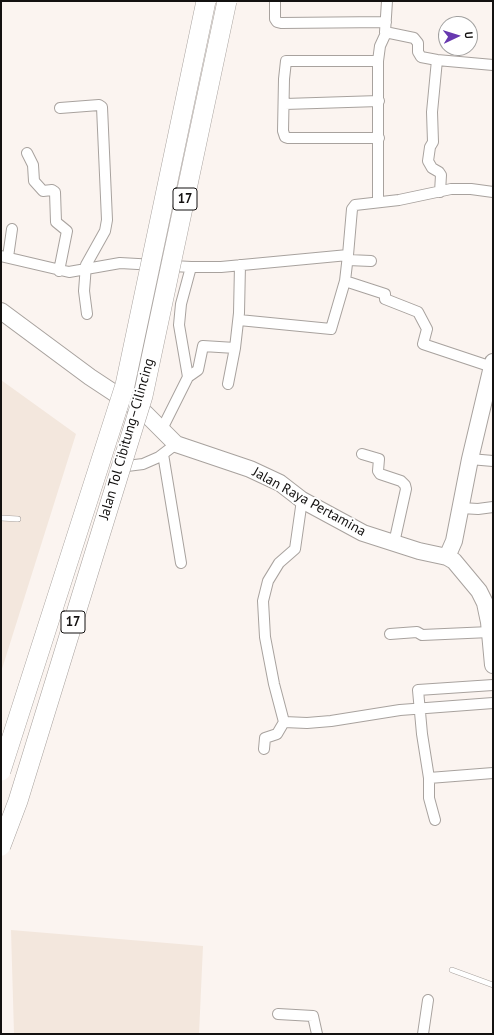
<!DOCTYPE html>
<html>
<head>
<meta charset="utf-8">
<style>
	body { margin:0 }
	#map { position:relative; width:494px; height:1035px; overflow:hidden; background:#fbf4f0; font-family:"PT Sans",sans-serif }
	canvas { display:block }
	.frame { position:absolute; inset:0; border:2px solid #131110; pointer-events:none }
	.north { position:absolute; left:438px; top:16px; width:40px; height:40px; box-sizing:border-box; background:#fff; border:1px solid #a1a09f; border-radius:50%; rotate:86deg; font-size:11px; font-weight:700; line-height:16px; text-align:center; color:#131110 }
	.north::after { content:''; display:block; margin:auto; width:14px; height:18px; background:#6738af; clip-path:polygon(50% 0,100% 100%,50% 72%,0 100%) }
</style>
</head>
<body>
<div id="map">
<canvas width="494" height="1035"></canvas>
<div class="frame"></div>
<div class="north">U</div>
</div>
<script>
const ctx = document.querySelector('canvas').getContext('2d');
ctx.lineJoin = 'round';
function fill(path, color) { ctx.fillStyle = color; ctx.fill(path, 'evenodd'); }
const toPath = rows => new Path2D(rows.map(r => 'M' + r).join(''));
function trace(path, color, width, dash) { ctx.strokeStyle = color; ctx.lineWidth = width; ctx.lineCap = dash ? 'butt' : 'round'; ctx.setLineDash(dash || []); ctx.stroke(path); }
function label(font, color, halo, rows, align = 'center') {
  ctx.font = font + ' "PT Sans",sans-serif'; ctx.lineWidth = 4; ctx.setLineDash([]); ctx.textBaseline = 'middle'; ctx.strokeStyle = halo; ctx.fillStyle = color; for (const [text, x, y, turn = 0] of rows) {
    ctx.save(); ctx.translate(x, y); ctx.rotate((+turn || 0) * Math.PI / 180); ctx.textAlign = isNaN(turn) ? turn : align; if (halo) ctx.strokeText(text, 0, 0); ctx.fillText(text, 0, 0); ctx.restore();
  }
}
fill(toPath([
	[1,380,76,434,1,672],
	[11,930,203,946,199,1034,14,1034]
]), '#f3e7dd');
const service = toPath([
	[1,518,18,519],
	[452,970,493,985]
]);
const minor = toPath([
	[275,1,275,19,277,22,281,23,386,22],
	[387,1,385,32,414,38,418,43,418,52,421,57,437,60,493,65],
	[437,60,432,112,433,142,430,147,428,161,432,168,439,172,441,175,440,192],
	[378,61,286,61,284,79,283,131,285,137,288,138,379,138],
	[285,104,379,101],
	[60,108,99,105,102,107,107,220,105,231,86,265,84,291,87,314],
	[27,153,33,165,34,181,43,191,52,190,55,192,56,222,67,231,59,271],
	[378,201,378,61,380,46,386,33],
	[1,256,69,272,120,263,191,267,221,267,348,255,352,209,355,205,399,200,451,189,471,189,493,192],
	[8,257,12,229],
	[348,260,371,261],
	[345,281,385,294,385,299,418,312,427,329,423,344,492,367],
	[239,320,331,329,345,281,348,255],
	[188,377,179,325,181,304,191,267],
	[228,384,235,348,239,313,240,265],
	[161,431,188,377,198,370,203,346,235,348],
	[163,454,181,563],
	[362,454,379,459,378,471,380,474,401,481,405,485,406,489,394,543],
	[470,459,493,461],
	[127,466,143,464,159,457,176,444],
	[302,500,295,549,279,563,268,581,263,601,265,637,274,684,284,722,307,723,331,721,400,710,493,703],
	[461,508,478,509,493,507],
	[390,634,417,632,422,635,490,632],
	[264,749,265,738,277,734,284,722],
	[429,778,493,773],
	[435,820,429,798,429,778,422,734,418,690,493,685],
	[278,1014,313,1016,317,1034],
	[423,1034,428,1000]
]);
const primary = toPath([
	[1,311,90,377,146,414,176,444,250,469,280,483,302,500,363,533,419,551,447,557,454,561,479,591,485,603,489,622,493,665],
	[447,557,454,541,470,459,493,362]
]);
trace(service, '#a8a29e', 6);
trace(minor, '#a8a29e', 12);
trace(primary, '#a8a29e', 18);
trace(service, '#fff', 5);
trace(minor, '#fff', 10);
trace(primary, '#fff', 16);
const motorwayBridge = toPath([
	[1,771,125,385,206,1],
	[1,846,18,801,143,396,227,1]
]);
trace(motorwayBridge, '#a8a29e', 20, []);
trace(motorwayBridge, '#fff', 19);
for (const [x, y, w] of [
	[185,199,24],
	[73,622,24]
]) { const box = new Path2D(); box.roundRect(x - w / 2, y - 11, w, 22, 3); ctx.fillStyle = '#fff'; ctx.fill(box); trace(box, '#131110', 1); }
label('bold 13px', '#131110', null, [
	["17",185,199],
	["17",73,622]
]);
label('14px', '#131110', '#fff', [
	["Jalan Tol Cibitung–Cilincing",127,439,-74],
	["Jalan Raya Pertamina",309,502,29]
]);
</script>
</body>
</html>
